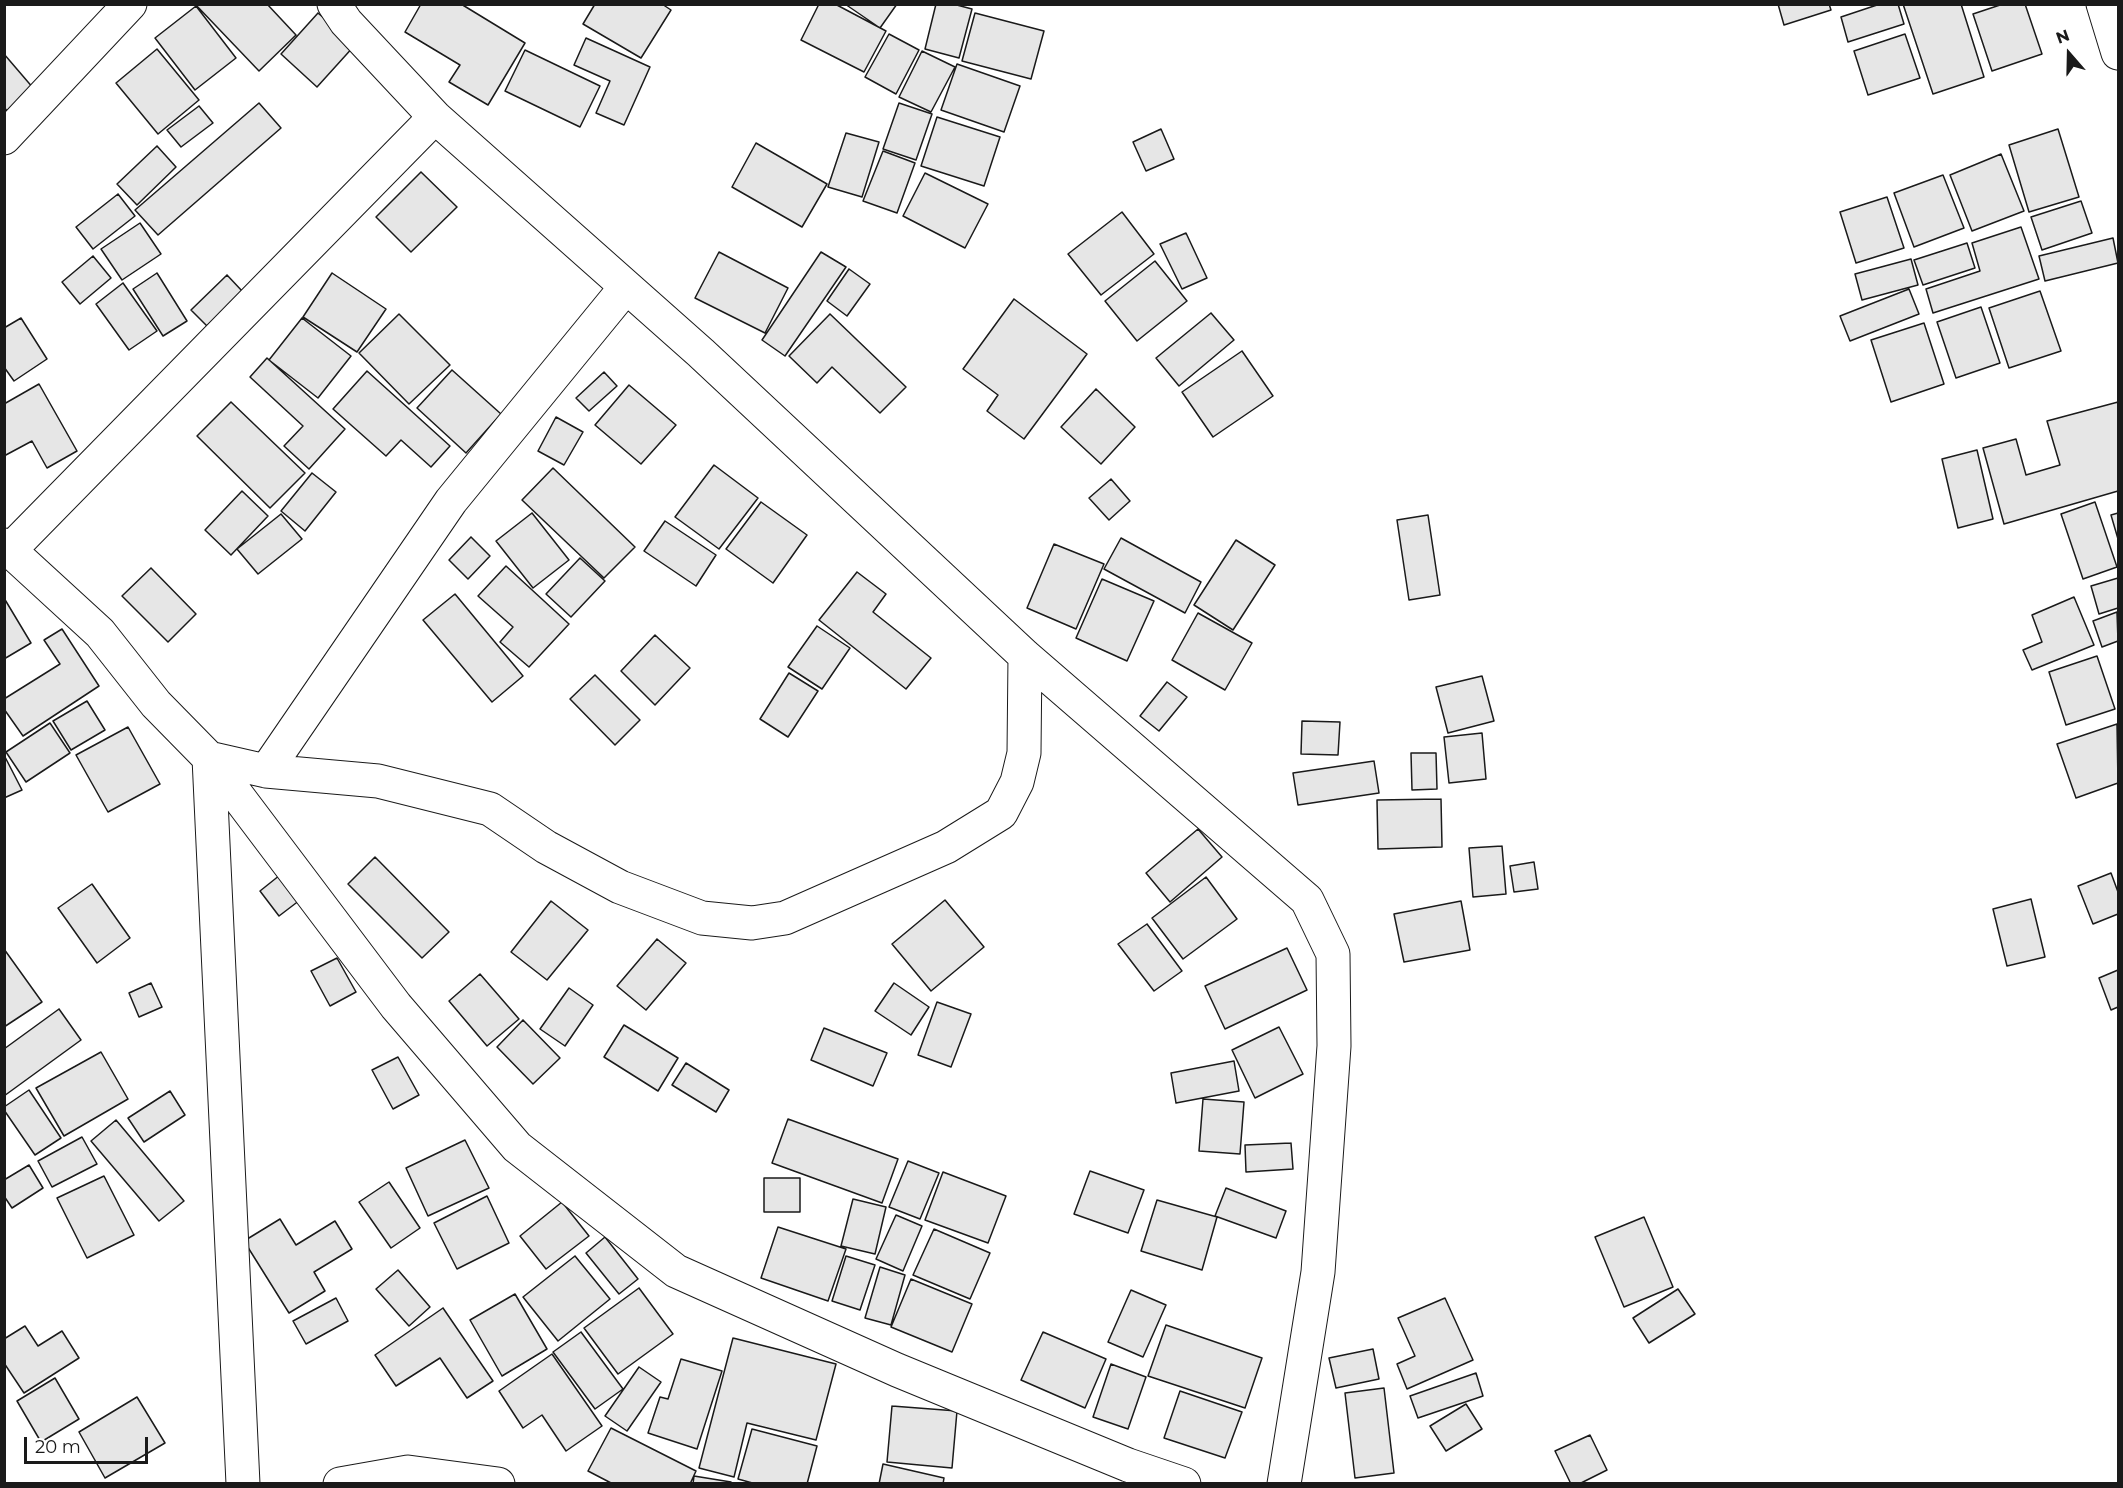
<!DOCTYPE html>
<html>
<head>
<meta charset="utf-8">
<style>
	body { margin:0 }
	#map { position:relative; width:2123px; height:1488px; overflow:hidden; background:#fff; font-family:Montserrat,sans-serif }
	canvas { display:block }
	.frame { position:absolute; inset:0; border:6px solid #1a1a1a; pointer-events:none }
	.north { position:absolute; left:2039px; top:24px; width:60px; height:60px; -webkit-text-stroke:4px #fff; paint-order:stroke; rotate:340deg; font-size:16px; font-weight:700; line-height:24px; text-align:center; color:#1a1a1a }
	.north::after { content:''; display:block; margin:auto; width:21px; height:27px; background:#1a1a1a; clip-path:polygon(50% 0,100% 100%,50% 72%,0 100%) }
	.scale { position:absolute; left:24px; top:1437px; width:124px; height:27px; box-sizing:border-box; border:3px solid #1a1a1a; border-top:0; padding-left:8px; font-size:18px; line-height:21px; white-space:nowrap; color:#1a1a1a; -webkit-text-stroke:4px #fff; paint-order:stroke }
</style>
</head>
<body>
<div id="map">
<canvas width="2123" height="1488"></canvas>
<div class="frame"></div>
<div class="north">N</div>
<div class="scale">20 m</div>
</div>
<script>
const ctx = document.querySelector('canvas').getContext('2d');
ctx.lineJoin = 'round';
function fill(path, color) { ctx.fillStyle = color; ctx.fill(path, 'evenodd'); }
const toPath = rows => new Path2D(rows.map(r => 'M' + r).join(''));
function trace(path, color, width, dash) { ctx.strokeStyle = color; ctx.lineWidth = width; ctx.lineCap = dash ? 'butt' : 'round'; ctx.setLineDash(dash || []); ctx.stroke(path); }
const building = toPath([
	[195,4,267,4,296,35,259,71,195,4],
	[421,4,461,4,525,43,488,105,449,82,460,65,405,32,421,4],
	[595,4,662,4,671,10,641,58,583,24,595,4],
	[819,4,835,4,886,31,864,72,801,40,819,4],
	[845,4,897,4,880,28,845,4],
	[936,4,953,4,972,9,959,58,925,49,936,4],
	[1778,4,1829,4,1831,10,1784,25,1778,4],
	[1880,4,1898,4,1904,24,1848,42,1841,17,1880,4],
	[1903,4,1961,4,1984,77,1933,94,1903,4],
	[2003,4,2025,4,2042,54,1992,71,1973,14,2003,4],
	[196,6,236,58,195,90,155,38,196,6],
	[318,13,355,45,317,87,281,54,318,13],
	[975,13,1044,31,1031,79,962,61,975,13],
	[889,34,919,50,896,94,865,77,889,34],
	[1905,34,1920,78,1868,95,1854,51,1905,34],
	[586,38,650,67,624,125,596,113,610,81,574,65,586,38],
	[157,49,199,100,158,134,116,83,157,49],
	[525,50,600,86,580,127,505,91,525,50],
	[922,51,955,67,931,112,899,97,922,51],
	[4,54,34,89,7,111,4,107,4,54],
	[957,64,1020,86,1004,132,941,110,957,64],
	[259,103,281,128,158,235,135,210,259,103],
	[899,103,932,114,916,160,883,149,899,103],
	[199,106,213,123,181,147,167,130,199,106],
	[937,117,1000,137,984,186,921,166,937,117],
	[1161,129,1174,159,1146,171,1133,142,1161,129],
	[2058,129,2079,197,2029,212,2009,145,2058,129],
	[846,133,879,142,862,197,828,187,846,133],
	[756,143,827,184,802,227,732,187,756,143],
	[157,146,176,167,137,205,117,184,157,146],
	[883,151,915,163,897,213,863,201,883,151],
	[2001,154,2024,211,1972,231,1950,175,2001,154],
	[421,172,457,207,411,252,376,217,421,172],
	[925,173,988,204,965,248,903,216,925,173],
	[1943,175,1964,228,1914,247,1894,193,1943,175],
	[118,194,135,216,93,249,76,227,118,194],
	[1887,197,1904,248,1856,263,1840,212,1887,197],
	[2081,201,2092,233,2042,250,2031,217,2081,201],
	[1122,212,1154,254,1101,295,1068,254,1122,212],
	[140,223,161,254,122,280,101,249,140,223],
	[2021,227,2039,279,1933,313,1926,289,1980,271,1972,243,2021,227],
	[1186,233,1207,278,1182,289,1160,244,1186,233],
	[2113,238,2118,263,2045,281,2039,256,2113,238],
	[1967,243,1975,268,1923,285,1914,260,1967,243],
	[719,252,788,288,765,333,695,298,719,252],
	[821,252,846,267,785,356,762,340,821,252],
	[93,256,111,278,80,304,62,282,93,256],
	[1911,259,1918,285,1862,300,1855,274,1911,259],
	[1155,261,1187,301,1137,341,1105,301,1155,261],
	[849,269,870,284,847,316,827,301,849,269],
	[157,273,187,321,163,336,133,289,157,273],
	[332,273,386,309,357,352,303,317,332,273],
	[227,275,243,292,207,326,191,310,227,275],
	[123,283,157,331,129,350,96,304,123,283],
	[1909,289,1919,314,1850,341,1840,316,1909,289],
	[2040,291,2061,351,2009,368,1989,308,2040,291],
	[1014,299,1087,354,1024,439,987,411,998,395,963,369,1014,299],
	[1981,307,2000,363,1956,378,1937,322,1981,307],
	[1211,313,1234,340,1179,386,1156,358,1211,313],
	[399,314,450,365,409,404,359,353,399,314],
	[830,314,906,387,880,413,832,367,817,383,789,356,830,314],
	[21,318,47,359,14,381,4,367,4,328,21,318],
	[302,318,351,356,318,398,269,360,302,318],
	[1924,323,1944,384,1891,402,1871,340,1924,323],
	[1242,351,1273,396,1213,437,1182,392,1242,351],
	[267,358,345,429,309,469,284,446,303,426,250,377,267,358],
	[452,370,501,414,466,453,417,408,452,370],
	[367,371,450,446,431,467,401,440,386,456,333,409,367,371],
	[604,372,617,386,589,411,576,398,604,372],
	[39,384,77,451,47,468,32,441,4,456,4,404,39,384],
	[629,385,676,425,641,464,595,425,629,385],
	[1096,389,1135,427,1101,464,1061,427,1096,389],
	[231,402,305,473,270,508,197,436,231,402],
	[2118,402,2118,491,2004,524,1983,448,2016,439,2026,475,2060,465,2047,421,2118,402],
	[556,417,583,432,564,465,538,451,556,417],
	[1977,450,1993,519,1958,528,1942,459,1977,450],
	[714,465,758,498,719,549,675,517,714,465],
	[553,468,635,547,604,578,522,500,553,468],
	[312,473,336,492,305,531,281,511,312,473],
	[1111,479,1130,501,1109,520,1089,498,1111,479],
	[242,491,268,516,231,555,205,530,242,491],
	[761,502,807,535,773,583,726,549,761,502],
	[2095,502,2117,567,2083,579,2061,514,2095,502],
	[532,513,569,560,533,588,496,541,532,513],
	[2118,513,2118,539,2111,515,2118,513],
	[281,514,302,539,258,574,237,549,281,514],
	[1428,515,1440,595,1409,600,1397,520,1428,515],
	[665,521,716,555,696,586,644,551,665,521],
	[471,537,490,556,468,579,449,560,471,537],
	[1121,538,1201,582,1185,613,1104,569,1121,538],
	[1236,540,1275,565,1233,630,1194,605,1236,540],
	[1054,544,1104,564,1076,629,1027,608,1054,544],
	[580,558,605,581,571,617,546,594,580,558],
	[506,566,569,624,529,667,500,642,513,627,478,596,506,566],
	[151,568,196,614,168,642,122,596,151,568],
	[857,572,886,594,873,612,931,658,906,689,819,620,857,572],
	[2118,578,2118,608,2099,614,2091,586,2118,578],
	[1102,579,1154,601,1127,661,1076,638,1102,579],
	[455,594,523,676,492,702,423,620,455,594],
	[2074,597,2094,645,2032,670,2023,650,2042,642,2032,615,2074,597],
	[4,598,31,643,4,659,4,598],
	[2117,612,2118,641,2102,647,2093,621,2117,612],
	[1198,613,1252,643,1225,690,1172,660,1198,613],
	[817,626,850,648,822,689,788,667,817,626],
	[62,629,99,686,23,736,4,709,4,699,60,664,44,640,62,629],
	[655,635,690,668,655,705,621,671,655,635],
	[2097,656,2115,709,2066,725,2049,672,2097,656],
	[789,673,818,691,788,737,760,719,789,673],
	[595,675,640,720,615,745,570,699,595,675],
	[1482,676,1494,721,1448,733,1436,687,1482,676],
	[1167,682,1187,697,1159,731,1140,716,1167,682],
	[87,701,105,730,71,750,53,721,87,701],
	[1302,721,1340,722,1338,755,1301,754,1302,721],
	[50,723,70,753,26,782,6,752,50,723],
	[2117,724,2118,783,2076,798,2057,744,2117,724],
	[128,727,160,784,108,812,76,755,128,727],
	[1482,733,1486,779,1449,783,1444,737,1482,733],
	[1411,753,1436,753,1437,789,1412,790,1411,753],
	[4,755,22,790,4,798,4,755],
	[1374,761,1379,793,1298,805,1293,773,1374,761],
	[1441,799,1442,847,1378,849,1377,800,1441,799],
	[1198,829,1222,857,1170,902,1146,873,1198,829],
	[1502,846,1506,894,1473,897,1469,848,1502,846],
	[375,857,449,932,422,958,348,884,375,857],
	[1534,862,1538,889,1514,892,1510,866,1534,862],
	[2111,873,2118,892,2118,914,2093,924,2078,886,2111,873],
	[280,875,300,900,279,916,260,891,280,875],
	[1206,877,1237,919,1183,959,1152,918,1206,877],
	[92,884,130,938,97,963,58,908,92,884],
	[2031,899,2045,957,2007,966,1993,909,2031,899],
	[945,900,984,947,931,991,892,944,945,900],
	[551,901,588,930,547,980,511,952,551,901],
	[1461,901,1470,950,1404,962,1394,914,1461,901],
	[1147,924,1182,971,1154,991,1118,944,1147,924],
	[657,939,686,963,646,1010,617,986,657,939],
	[1287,948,1307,990,1225,1029,1205,986,1287,948],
	[4,949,42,1002,4,1027,4,949],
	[337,958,356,992,330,1006,311,971,337,958],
	[2118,970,2118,1007,2111,1010,2099,978,2118,970],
	[480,974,519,1019,487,1046,449,1001,480,974],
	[151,983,162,1007,139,1017,129,993,151,983],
	[894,983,929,1007,911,1035,875,1011,894,983],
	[569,988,593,1005,565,1046,540,1029,569,988],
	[937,1002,971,1014,951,1067,918,1055,937,1002],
	[59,1009,81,1040,4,1096,4,1049,59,1009],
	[523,1020,560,1058,533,1084,497,1047,523,1020],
	[624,1025,678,1058,658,1091,604,1057,624,1025],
	[1279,1027,1303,1074,1255,1098,1232,1050,1279,1027],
	[824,1028,887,1053,873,1086,811,1060,824,1028],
	[101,1052,128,1099,64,1136,36,1088,101,1052],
	[398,1057,419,1095,393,1109,372,1070,398,1057],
	[1234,1061,1239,1091,1176,1103,1171,1073,1234,1061],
	[686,1063,729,1090,716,1112,672,1085,686,1063],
	[29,1090,61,1138,35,1155,4,1110,4,1107,29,1090],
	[170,1091,185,1115,144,1142,128,1118,170,1091],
	[1203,1099,1244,1102,1240,1154,1199,1151,1203,1099],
	[788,1119,898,1159,882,1203,772,1163,788,1119],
	[116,1120,184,1201,159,1221,91,1141,116,1120],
	[82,1137,97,1164,52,1187,38,1161,82,1137],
	[465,1140,489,1188,428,1216,406,1168,465,1140],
	[1291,1143,1293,1169,1246,1172,1245,1145,1291,1143],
	[908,1161,939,1173,920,1219,889,1207,908,1161],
	[29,1165,43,1188,12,1208,4,1196,4,1180,29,1165],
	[1090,1171,1144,1190,1128,1233,1074,1214,1090,1171],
	[943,1172,1006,1196,988,1243,925,1220,943,1172],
	[104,1176,134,1235,87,1258,57,1198,104,1176],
	[764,1178,800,1178,800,1212,764,1212,764,1178],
	[389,1182,420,1228,391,1248,359,1202,389,1182],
	[1226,1188,1286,1211,1276,1238,1215,1216,1226,1188],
	[487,1196,509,1243,457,1269,434,1223,487,1196],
	[853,1199,886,1207,875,1254,841,1246,853,1199],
	[1157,1200,1217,1217,1202,1270,1141,1251,1157,1200],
	[562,1202,589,1236,546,1269,520,1236,562,1202],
	[896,1215,922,1226,903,1271,876,1259,896,1215],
	[1644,1217,1673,1287,1624,1307,1595,1237,1644,1217],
	[280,1219,296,1245,335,1221,352,1249,314,1272,325,1291,289,1313,244,1241,280,1219],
	[778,1227,846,1249,828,1301,761,1278,778,1227],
	[934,1229,990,1253,970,1299,913,1275,934,1229],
	[605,1237,638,1279,619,1294,586,1253,605,1237],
	[575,1256,610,1299,558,1341,523,1297,575,1256],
	[846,1256,875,1265,860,1310,832,1301,846,1256],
	[880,1267,905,1275,891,1325,865,1318,880,1267],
	[398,1270,430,1307,409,1326,376,1289,398,1270],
	[911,1279,972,1304,952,1352,891,1327,911,1279],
	[639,1288,673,1334,618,1374,584,1328,639,1288],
	[1678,1289,1695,1314,1649,1343,1633,1318,1678,1289],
	[1131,1290,1166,1305,1143,1357,1108,1342,1131,1290],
	[515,1294,547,1349,502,1376,470,1320,515,1294],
	[336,1298,348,1321,306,1344,293,1321,336,1298],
	[1445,1298,1473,1360,1407,1389,1397,1364,1415,1356,1398,1318,1445,1298],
	[443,1308,493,1381,467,1398,440,1358,396,1386,375,1355,443,1308],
	[1166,1325,1262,1358,1245,1408,1148,1376,1166,1325],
	[25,1326,38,1346,62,1331,79,1358,24,1393,4,1363,4,1339,25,1326],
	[581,1332,623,1389,595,1409,553,1352,581,1332],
	[1043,1332,1106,1359,1085,1408,1021,1380,1043,1332],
	[733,1338,836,1364,816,1440,747,1423,734,1477,699,1468,733,1338],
	[1373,1349,1379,1379,1336,1388,1329,1358,1373,1349],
	[552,1354,602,1426,566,1451,542,1415,523,1428,499,1391,552,1354],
	[681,1359,722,1371,697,1449,648,1433,660,1397,668,1399,681,1359],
	[1111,1364,1146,1377,1128,1429,1093,1417,1111,1364],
	[639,1367,661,1382,627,1431,605,1416,639,1367],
	[1476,1373,1483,1396,1418,1418,1410,1396,1476,1373],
	[55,1378,79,1419,41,1442,17,1401,55,1378],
	[1384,1388,1394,1473,1355,1478,1345,1393,1384,1388],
	[1180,1391,1242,1412,1225,1458,1164,1438,1180,1391],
	[137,1397,165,1443,105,1478,79,1432,137,1397],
	[1466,1404,1482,1429,1446,1451,1430,1426,1466,1404],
	[892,1406,957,1411,952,1468,887,1462,892,1406],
	[611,1428,696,1471,690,1484,613,1484,588,1471,611,1428],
	[752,1429,817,1446,807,1484,756,1484,738,1479,752,1429],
	[1590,1435,1607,1470,1579,1484,1571,1484,1555,1451,1590,1435],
	[883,1464,944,1478,943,1484,879,1484,883,1464],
	[694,1476,731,1482,731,1484,693,1484,694,1476]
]);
fill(building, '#e6e6e6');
trace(building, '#1a1a1a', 1.5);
const minor = toPath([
	[334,4,346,22,435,117,701,353,1025,656,1307,900,1333,954,1334,1046,1318,1272,1284,1484],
	[2103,4,2118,53],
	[4,138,130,4],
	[4,545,100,633,156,704,209,758,243,1484],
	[10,550,435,117],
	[209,758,396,1006,517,1147,676,1271,897,1370,1128,1465,1184,1484],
	[209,758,266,771,378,781,490,809,546,847,620,887,702,918,752,923,785,918,946,847,1001,813,1017,782,1024,753,1025,656],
	[266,771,451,501,626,287],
	[340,1484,408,1472,498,1484]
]);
trace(minor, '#1a1a1a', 35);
trace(minor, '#fff', 33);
</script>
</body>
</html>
